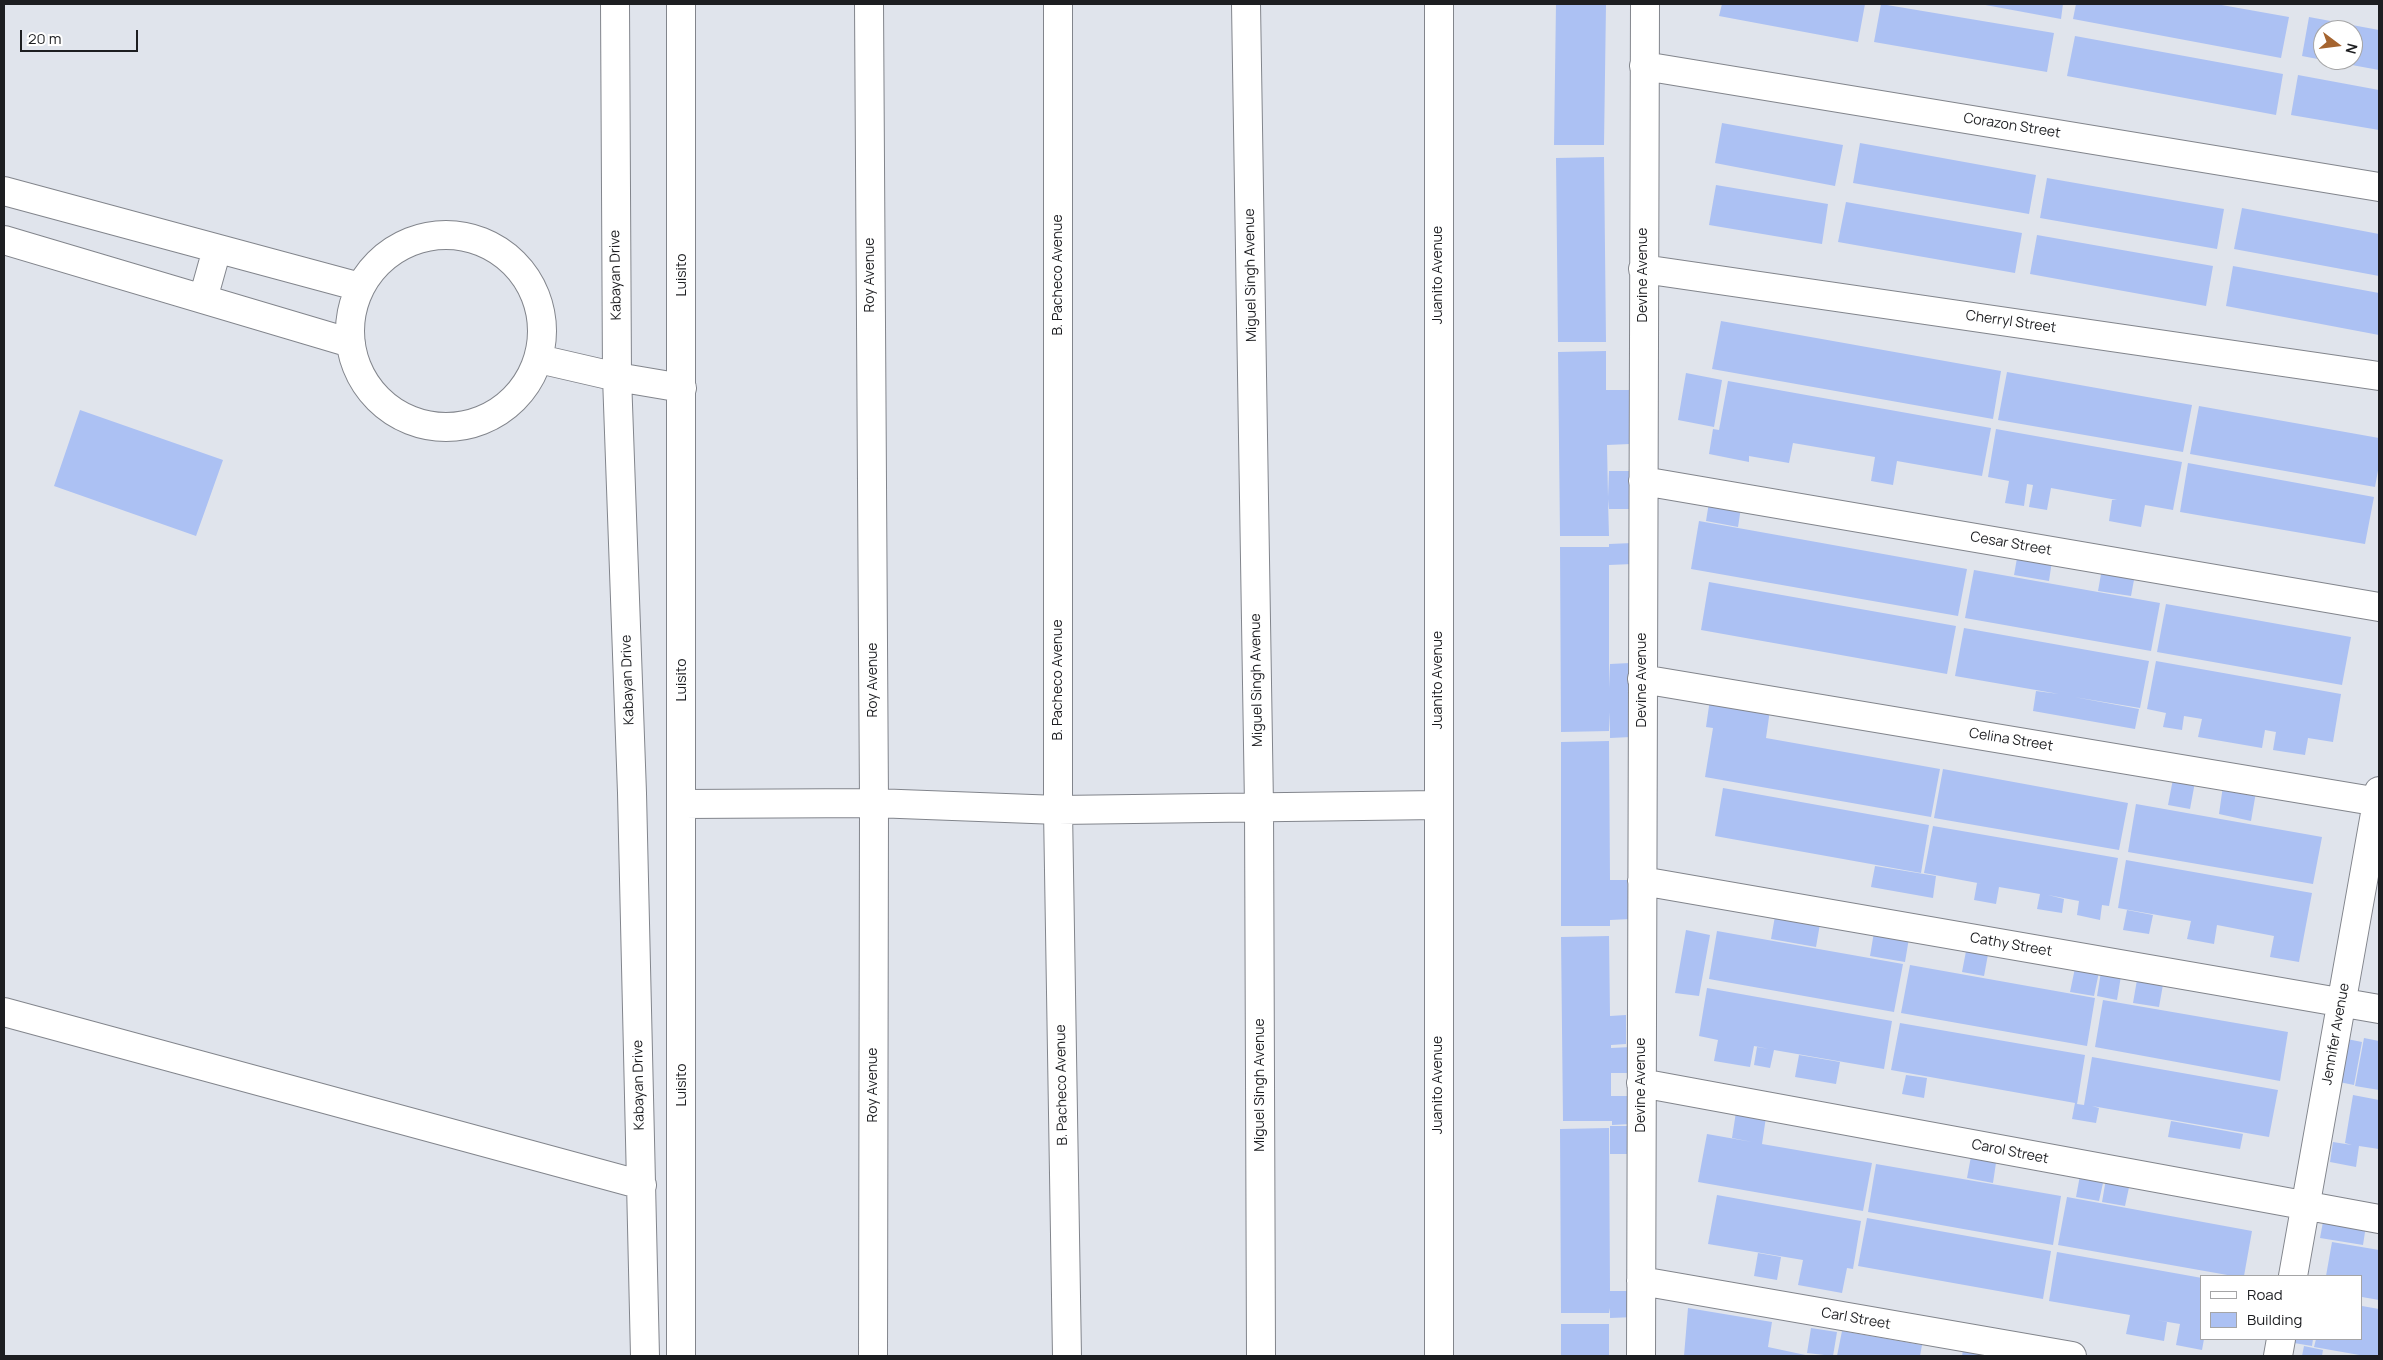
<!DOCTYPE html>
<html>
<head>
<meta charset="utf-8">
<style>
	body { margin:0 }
	#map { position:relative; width:2383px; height:1360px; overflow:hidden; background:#e0e4ec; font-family:Manrope,sans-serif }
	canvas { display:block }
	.frame { position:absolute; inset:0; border:5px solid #1d1e21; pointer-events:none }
	.legend { position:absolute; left:2200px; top:1275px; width:162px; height:65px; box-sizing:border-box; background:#fff; border:1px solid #a5a5a6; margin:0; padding:6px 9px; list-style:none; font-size:15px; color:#1d1e21 }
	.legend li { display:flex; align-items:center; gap:10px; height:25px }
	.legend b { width:25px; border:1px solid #a5a5a6 }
	.north { position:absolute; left:2313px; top:20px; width:50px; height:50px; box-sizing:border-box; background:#fff; border:1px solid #a5a5a6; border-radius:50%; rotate:105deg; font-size:14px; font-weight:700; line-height:20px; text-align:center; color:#1d1e21 }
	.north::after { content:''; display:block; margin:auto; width:18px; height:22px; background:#a5642f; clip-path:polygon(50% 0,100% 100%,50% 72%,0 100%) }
	.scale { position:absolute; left:20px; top:30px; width:118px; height:22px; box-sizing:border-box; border:2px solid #1d1e21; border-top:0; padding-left:6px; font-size:15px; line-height:18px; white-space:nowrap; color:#1d1e21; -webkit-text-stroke:4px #fff; paint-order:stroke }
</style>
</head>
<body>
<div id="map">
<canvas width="2383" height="1360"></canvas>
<div class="frame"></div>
<ul class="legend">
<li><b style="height:6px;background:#fff"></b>Road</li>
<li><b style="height:14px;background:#acc1f3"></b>Building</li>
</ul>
<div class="north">N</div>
<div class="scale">20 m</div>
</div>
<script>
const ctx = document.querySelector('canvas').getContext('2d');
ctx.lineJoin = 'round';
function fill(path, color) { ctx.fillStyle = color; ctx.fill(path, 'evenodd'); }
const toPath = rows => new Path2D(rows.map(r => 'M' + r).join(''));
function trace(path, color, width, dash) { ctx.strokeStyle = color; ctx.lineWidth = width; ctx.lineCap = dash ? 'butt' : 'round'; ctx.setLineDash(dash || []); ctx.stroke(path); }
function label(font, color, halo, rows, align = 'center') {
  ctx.font = font + ' Manrope,sans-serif'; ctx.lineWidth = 4.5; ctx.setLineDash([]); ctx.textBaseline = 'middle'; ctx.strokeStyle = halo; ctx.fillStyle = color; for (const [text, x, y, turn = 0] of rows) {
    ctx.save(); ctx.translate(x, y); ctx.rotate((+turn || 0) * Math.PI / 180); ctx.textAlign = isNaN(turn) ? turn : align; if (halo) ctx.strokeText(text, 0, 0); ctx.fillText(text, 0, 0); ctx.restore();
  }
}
fill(toPath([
	[1556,4,1606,4,1604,145,1554,145],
	[1722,4,1865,4,1858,42,1719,16],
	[1881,4,2054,33,2047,72,1874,42],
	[1980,4,2063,4,2061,19],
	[2076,4,2216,4,2289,17,2281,58,2073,19],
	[2309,17,2379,30,2379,70,2330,61,2353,60,2353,30,2323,30,2323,60,2302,56],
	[2075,36,2283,74,2276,115,2067,76],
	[2298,75,2379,90,2379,130,2291,115],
	[1722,123,1843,145,1835,186,1715,163],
	[1860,143,2036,175,2029,214,1853,183],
	[1604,157,1606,342,1558,342,1556,158],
	[2047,178,2224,209,2217,249,2040,218],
	[1716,185,1828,204,1822,244,1709,225],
	[1846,202,2022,233,2015,273,1838,242],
	[2242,208,2379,234,2379,276,2234,249],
	[2037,235,2213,266,2206,306,2030,274],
	[2233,266,2379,293,2379,335,2226,306],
	[1721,321,2001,371,1993,419,1712,369],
	[1606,351,1606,390,1629,390,1630,444,1607,445,1608,497,1609,471,1633,471,1633,509,1609,509,1608,499,1609,536,1560,536,1558,352],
	[2007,372,2192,405,2183,452,1998,420],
	[1686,373,1722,380,1714,427,1678,420],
	[1728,381,1991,428,1982,476,1897,461,1893,485,1871,481,1875,457,1793,443,1789,463,1749,456,1749,462,1709,454,1713,429,1719,430],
	[2199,406,2379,438,2379,465,2375,487,2190,454],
	[80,410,223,460,196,536,54,486],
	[1996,429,2182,462,2173,510,2145,505,2141,527,2109,521,2112,500,2117,500,2051,488,2047,510,2029,507,2033,485,2027,484,2024,506,2005,503,2009,481,1988,477],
	[2188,463,2374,497,2365,544,2180,512],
	[1710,496,1742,501,1738,527,1706,521],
	[1699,521,1967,569,1958,616,1691,569],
	[1633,543,1633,564,1609,565,1609,558,1609,688,1610,664,1630,663,1631,737,1610,738,1610,712,1609,731,1561,732,1560,547,1609,547,1609,544],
	[2019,547,2053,554,2049,581,2014,575],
	[2103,563,2136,569,2131,596,2098,591],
	[1974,570,2160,603,2151,651,1965,618],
	[1709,582,1956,626,1947,674,1701,630],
	[2166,604,2351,637,2342,685,2157,652],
	[1964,628,2149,661,2140,708,2074,697,2139,709,2135,729,2033,711,2036,691,2059,694,1955,676],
	[2156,661,2341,694,2333,742,2308,738,2305,755,2273,750,2276,732,2265,730,2262,748,2198,737,2202,719,2184,716,2182,730,2163,727,2166,713,2147,709],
	[1710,699,1770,710,1766,738,1940,769,1931,817,1705,777,1713,728,1706,727],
	[1609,741,1610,880,1630,880,1631,919,1610,920,1610,926,1561,926,1561,742],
	[1943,769,2128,803,2119,850,1934,818],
	[2173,779,2195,782,2190,809,2168,805],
	[2223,786,2256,792,2251,821,2219,814],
	[1723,788,1929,825,1921,873,1715,836],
	[2136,804,2322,837,2313,884,2128,852],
	[1933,826,2118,858,2109,906,2102,905,2100,920,2077,915,2079,901,2048,895,2064,899,2062,913,2037,909,2040,894,1999,887,1996,904,1974,900,1977,883,1983,884,1924,873],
	[2126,860,2312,893,2299,962,2270,957,2274,936,2217,925,2214,944,2187,939,2191,921,2118,908],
	[1875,866,1936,876,1933,898,1871,887],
	[2127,910,2153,915,2149,934,2123,930],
	[1775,916,1821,918,1816,947,1771,939],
	[1686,930,1710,935,1699,996,1675,993],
	[1717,931,1903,964,1894,1012,1709,979],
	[1874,932,1909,938,1905,962,1870,956],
	[1609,936,1610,1016,1626,1015,1626,1044,1611,1045,1611,1048,1631,1047,1631,1073,1611,1073,1611,1096,1631,1096,1631,1124,1612,1125,1612,1121,1563,1121,1561,937],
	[1967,946,1989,949,1984,976,1962,972],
	[1910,965,2095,998,2087,1046,1901,1013],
	[2075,968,2099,972,2094,996,2070,992],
	[2101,972,2121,976,2117,1000,2097,996],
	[2138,974,2164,979,2159,1007,2133,1003],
	[1707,988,1892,1021,1884,1069,1774,1050,1770,1068,1754,1065,1757,1047,1769,1049,1754,1046,1750,1067,1714,1061,1718,1040,1699,1036],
	[2103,1000,2288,1032,2280,1081,2095,1047],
	[1900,1023,2085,1055,2077,1104,2084,1105,2092,1057,2278,1090,2269,1137,2092,1106,2099,1108,2096,1123,2072,1119,2075,1103,1891,1070],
	[2364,1038,2379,1041,2379,1090,2355,1086],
	[2347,1039,2362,1042,2354,1085,2339,1082],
	[1799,1055,1840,1062,1836,1084,1795,1077],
	[1906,1075,1927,1078,1924,1098,1902,1094],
	[2353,1095,2379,1100,2379,1149,2359,1146,2356,1167,2330,1162,2333,1142,2352,1145,2345,1143],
	[1736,1112,1766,1117,1762,1144,1872,1163,1863,1211,1698,1182,1707,1134,1752,1142,1732,1138],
	[2171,1121,2243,1134,2240,1149,2168,1137],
	[1610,1126,1631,1126,1632,1154,1610,1154],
	[1609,1128,1610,1291,1634,1291,1635,1317,1610,1318,1610,1308,1609,1313,1561,1313,1560,1129],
	[1972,1151,1997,1156,1993,1183,1967,1178],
	[1876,1164,2061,1196,2053,1245,1868,1212],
	[2081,1170,2105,1174,2099,1201,2076,1197],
	[2107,1173,2131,1178,2125,1206,2102,1202],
	[1717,1195,1861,1221,1853,1269,1847,1268,1842,1293,1798,1285,1803,1260,1708,1244],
	[2067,1197,2252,1231,2244,1276,2233,1276,2058,1245],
	[2325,1211,2367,1219,2363,1245,2320,1238],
	[1867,1218,2051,1251,2043,1299,1858,1266],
	[2332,1242,2379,1250,2379,1300,2362,1297,2362,1276,2326,1276],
	[2057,1252,2202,1278,2202,1339,2204,1339,2202,1350,2176,1345,2180,1324,2156,1320,2167,1322,2164,1341,2126,1334,2130,1315,2049,1301],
	[1758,1253,1781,1257,1777,1280,1754,1276],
	[2362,1306,2379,1309,2379,1356,2365,1356,2314,1347,2316,1339,2362,1339],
	[1688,1308,1772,1322,1768,1347,1810,1356,1684,1356],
	[1561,1324,1609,1324,1609,1356,1561,1356],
	[1811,1328,1837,1332,1833,1356,1807,1353],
	[1842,1331,1922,1345,1920,1356,1837,1356],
	[2294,1339,2313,1339,2312,1346,2294,1343],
	[2304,1346,2323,1350,2322,1356,2302,1356],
	[1963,1350,1994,1356,1962,1356]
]), '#acc1f3');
const minor = toPath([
	[615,4,617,377,632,793,645,1356],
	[681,4,681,1356],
	[869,4,874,803,873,1356],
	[1058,4,1058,810,1067,1356],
	[1246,4,1259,806,1261,1356],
	[1644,66,2379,187],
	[4,191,360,287],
	'350 331a96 96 0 1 1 192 0a96 96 0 1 1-192 0Z',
	[4,240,351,343],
	[1643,269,2379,376],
	[203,299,217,249],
	[539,359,617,377,682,388],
	[1643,481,2379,607],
	[1642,679,2379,802],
	[682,804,874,803,1058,810,1438,805],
	[1642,881,2379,1009],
	[4,1012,642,1185],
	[1641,1083,2379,1219],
	[2293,1276,2379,791],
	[1641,1281,2072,1356],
	[1439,1356,1439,4],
	[1641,1356,1645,4],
	[2278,1356,2281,1339]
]);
trace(minor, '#82858c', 30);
trace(minor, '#fff', 28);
label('14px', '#1d1e21', '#fff', [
	["Corazon Street",2012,126,9],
	["Kabayan Drive",616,275,-91],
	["Luisito",682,275,-90],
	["Roy Avenue",870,275,-90],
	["B. Pacheco Avenue",1058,275,-90],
	["Miguel Singh Avenue",1251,275,-91],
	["Juanito Avenue",1438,275,-90],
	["Devine Avenue",1643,275,-90],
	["Cherryl Street",2011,322,8],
	["Cesar Street",2011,544,10],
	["Kabayan Drive",628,680,-92],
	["Luisito",682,680,-90],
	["Roy Avenue",873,680,-90],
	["B. Pacheco Avenue",1058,680,-90],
	["Miguel Singh Avenue",1257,680,-91],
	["Juanito Avenue",1438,680,-90],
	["Devine Avenue",1642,680,-90],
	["Celina Street",2011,740,9],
	["Cathy Street",2011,945,10],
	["Jennifer Avenue",2336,1034,-80],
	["Kabayan Drive",639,1085,-91],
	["Luisito",682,1085,-90],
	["Roy Avenue",873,1085,-90],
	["B. Pacheco Avenue",1062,1085,-91],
	["Miguel Singh Avenue",1260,1085,-90],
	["Juanito Avenue",1438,1085,-90],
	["Devine Avenue",1641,1085,-90],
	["Carol Street",2010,1152,11],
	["Carl Street",1856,1319,10]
]);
</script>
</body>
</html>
